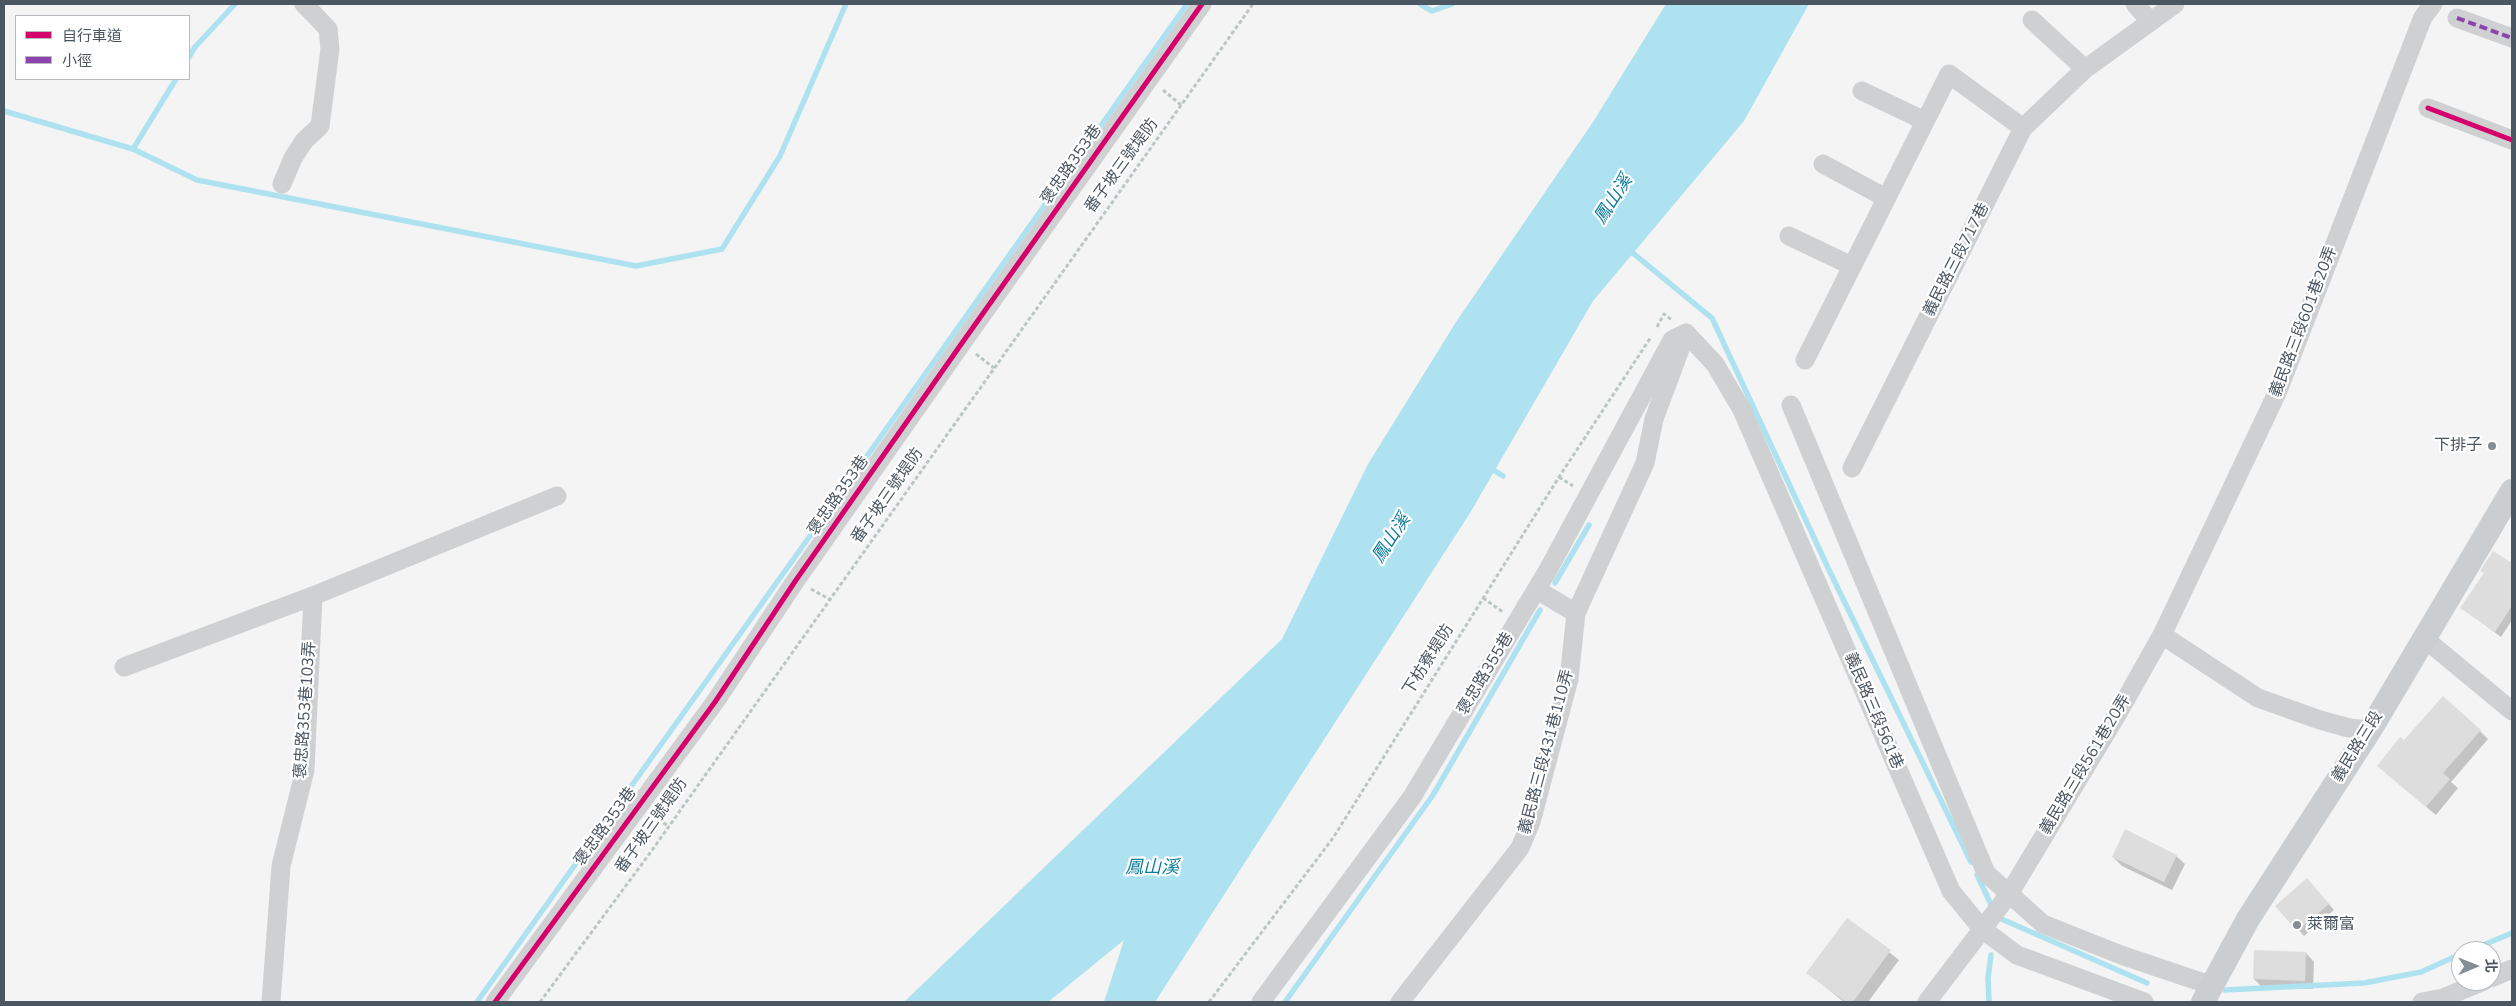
<!DOCTYPE html>
<html>
<head>
<meta charset="utf-8">
<style>
	body { margin:0 }
	#map { position:relative; width:2516px; height:1006px; overflow:hidden; background:#f4f4f4; font-family:"Nunito Sans","Noto Sans TC",sans-serif }
	canvas { display:block }
	.frame { position:absolute; inset:0; border:5px solid #4a5661; pointer-events:none }
	.legend { position:absolute; left:15px; top:15px; width:175px; height:65px; box-sizing:border-box; background:#fff; border:1px solid #b7bbc0; margin:0; padding:6px 9px; list-style:none; font-size:15px; color:#4a5661 }
	.legend li { display:flex; align-items:center; gap:10px; height:25px }
	.legend b { width:25px; border:1px solid #b7bbc0 }
	.north { position:absolute; left:2451px; top:941px; width:50px; height:50px; box-sizing:border-box; background:#fff; border:1px solid #b7bbc0; border-radius:50%; rotate:89deg; font-size:14px; font-weight:700; line-height:20px; text-align:center; color:#4a5661 }
	.north::after { content:''; display:block; margin:auto; width:18px; height:22px; background:#868d94; clip-path:polygon(50% 0,100% 100%,50% 72%,0 100%) }
</style>
</head>
<body>
<div id="map">
<canvas width="2516" height="1006"></canvas>
<div class="frame"></div>
<ul class="legend">
<li><b style="height:6px;background:#d6006c"></b>自行車道</li>
<li><b style="height:6px;background:#8e44ad"></b>小徑</li>
</ul>
<div class="north">北</div>
</div>
<script>
const ctx = document.querySelector('canvas').getContext('2d');
ctx.lineJoin = 'round';
function fill(path, color) { ctx.fillStyle = color; ctx.fill(path, 'evenodd'); }
const toPath = rows => new Path2D(rows.map(r => 'M' + r).join(''));
function trace(path, color, width, dash) { ctx.strokeStyle = color; ctx.lineWidth = width; ctx.lineCap = dash ? 'butt' : 'round'; ctx.setLineDash(dash || []); ctx.stroke(path); }
function label(font, color, halo, rows, align = 'center') {
  ctx.font = font + ' "Nunito Sans","Noto Sans TC",sans-serif'; ctx.lineWidth = 4.5; ctx.setLineDash([]); ctx.textBaseline = 'middle'; ctx.strokeStyle = halo; ctx.fillStyle = color; for (const [text, x, y, turn = 0] of rows) {
    ctx.save(); ctx.translate(x, y); ctx.rotate((+turn || 0) * Math.PI / 180); ctx.textAlign = isNaN(turn) ? turn : align; if (halo) ctx.strokeText(text, 0, 0); ctx.fillText(text, 0, 0); ctx.restore();
  }
}
fill(toPath([
	[1666,4,1809,4,1744,121,1593,301,1470,513,1155,1002,1104,1002,1124,940,1048,1002,904,1002,1282,639,1368,464,1456,322,1593,122]
]), '#aee2f0');
fill(toPath([
	[2493,553,2512,565,2512,620,2501,637,2462,608,2485,574],
	[2480,731,2488,739,2451,782,2458,788,2436,815,2387,774,2404,742],
	[2176,856,2185,864,2172,890,2122,866,2113,857],
	[2313,886,2334,910,2304,936,2277,906],
	[1847,919,1899,960,1868,1002,1844,1002,1808,973],
	[2306,953,2314,962,2313,989,2263,988,2254,979]
]), '#0003');
trace(toPath([
	[1420,4,1432,11,1452,4],
	[189,57,195,47,235,4],
	[4,111,133,149,197,180,636,266,722,249,780,156,846,4],
	[133,149,176,79],
	[1628,249,1712,318,1829,570,1971,862],
	[1490,468,1503,476],
	[1555,583,1589,525],
	[1977,875,1997,917,2147,983],
	[2469,951,2512,933],
	[2225,990,2364,983,2421,972,2461,954],
	[477,1002,865,459,1187,4],
	[1285,1002,1433,795,1540,610],
	[1989,1002,1988,978,1991,955]
]), '#aee2f0', 5.5);
fill(toPath([
	[2493,551,2512,563,2512,606,2495,632,2460,608,2484,573,2480,571],
	[2443,696,2481,730,2443,773,2450,779,2426,807,2377,766,2400,737,2404,740],
	[2125,829,2177,855,2164,882,2112,857],
	[2307,878,2329,904,2297,931,2275,906],
	[1847,918,1891,950,1853,1002,1846,1002,1806,973],
	[2254,950,2306,952,2305,981,2253,979]
]), '#ddddde');
trace(toPath([
	[1163,90,1181,105],
	[1657,327,1664,314,1673,321],
	[976,354,994,368],
	[1559,477,1573,486],
	[811,589,829,599],
	[1483,598,1503,612],
	[653,815,668,826],
	[540,1002,650,853,1253,4],
	[1209,1002,1333,838,1559,477,1651,337]
]), '#bcc7c4', 3, [4, 2.5]);
trace(toPath([
	[2135,4,2150,21],
	[2457,18,2512,38],
	[2032,20,2085,69],
	[1862,91,1925,121],
	[2428,108,2512,140],
	[1823,164,1886,198],
	[282,184,293,158,304,141,320,126,330,49,328,29,304,4],
	[1789,236,1852,266],
	[1686,333,1715,364,1742,410,1951,891,1982,929,2017,955,2144,1002],
	[1805,360,1949,74,2023,128],
	[1791,405,1986,873,2043,924,2121,955,2213,986],
	[1852,468,2023,128,2085,69,2175,4],
	[1537,590,1576,613],
	[2162,635,2258,698,2320,720,2349,728,2370,730],
	[2425,639,2512,711],
	[124,667,313,596,557,496],
	[2491,978,2512,969],
	[271,1002,281,866,305,770,313,596],
	[495,1002,715,702,796,580,962,343,1202,4],
	[1261,1002,1412,797,1548,570,1672,340,1686,333],
	[1400,1002,1520,848,1531,822,1569,679,1576,613,1645,463,1654,419,1685,336],
	[1927,1002,2009,894,2118,713,2162,635,2277,393,2423,17,2433,4],
	[2422,1002,2443,998,2484,981]
]), '#ced0d2', 19);
trace(toPath([
	[2203,1002,2248,919,2370,730,2512,491]
]), '#caced1', 24);
trace(toPath([
	[2457,18,2512,38]
]), '#8e44ad', 4, [8, 4]);
trace(toPath([
	[2428,108,2512,140],
	[495,1002,715,702,796,580,962,343,1202,4]
]), '#d6006c', 5);
for (const [x, y, r, color] of [
	[2492,446,5,"#868d94"],
	[2297,925,5,"#868d94"]
]) { const dot = new Path2D(); dot.arc(x, y, r, 0, 2 * Math.PI); ctx.fillStyle = color; ctx.fill(dot); trace(dot, '#fff', 2); }
label('16px', '#4a5661', '#fff', [
	["褒忠路353巷",1072,165,-55],
	["番子坡三號堤防",1122,166,-54],
	["義民路三段717巷",1957,260,-63],
	["義民路三段601巷20弄",2304,322,-69],
	["褒忠路353巷",839,496,-55],
	["番子坡三號堤防",888,496,-55],
	["下枋寮堤防",1429,660,-58],
	["褒忠路355巷",1486,674,-59],
	["褒忠路353巷103弄",306,710,-86],
	["義民路三段561巷",1873,711,67],
	["義民路三段",2358,747,-58],
	["義民路三段431巷110弄",1547,752,-75],
	["義民路三段561巷20弄",2086,765,-59],
	["番子坡三號堤防",652,826,-55],
	["褒忠路353巷",606,827,-54]
]);
label('16px', '#4a5661', '#fff', [
	["下排子",2482,446],
	["萊爾富",2307,925,"left"]
], 'right');
label('italic 18px', '#0c7c9b', '#fff', [
	["鳳山溪",1614,200,-57],
	["鳳山溪",1392,539,-57],
	["鳳山溪",1152,869]
]);
</script>
</body>
</html>
